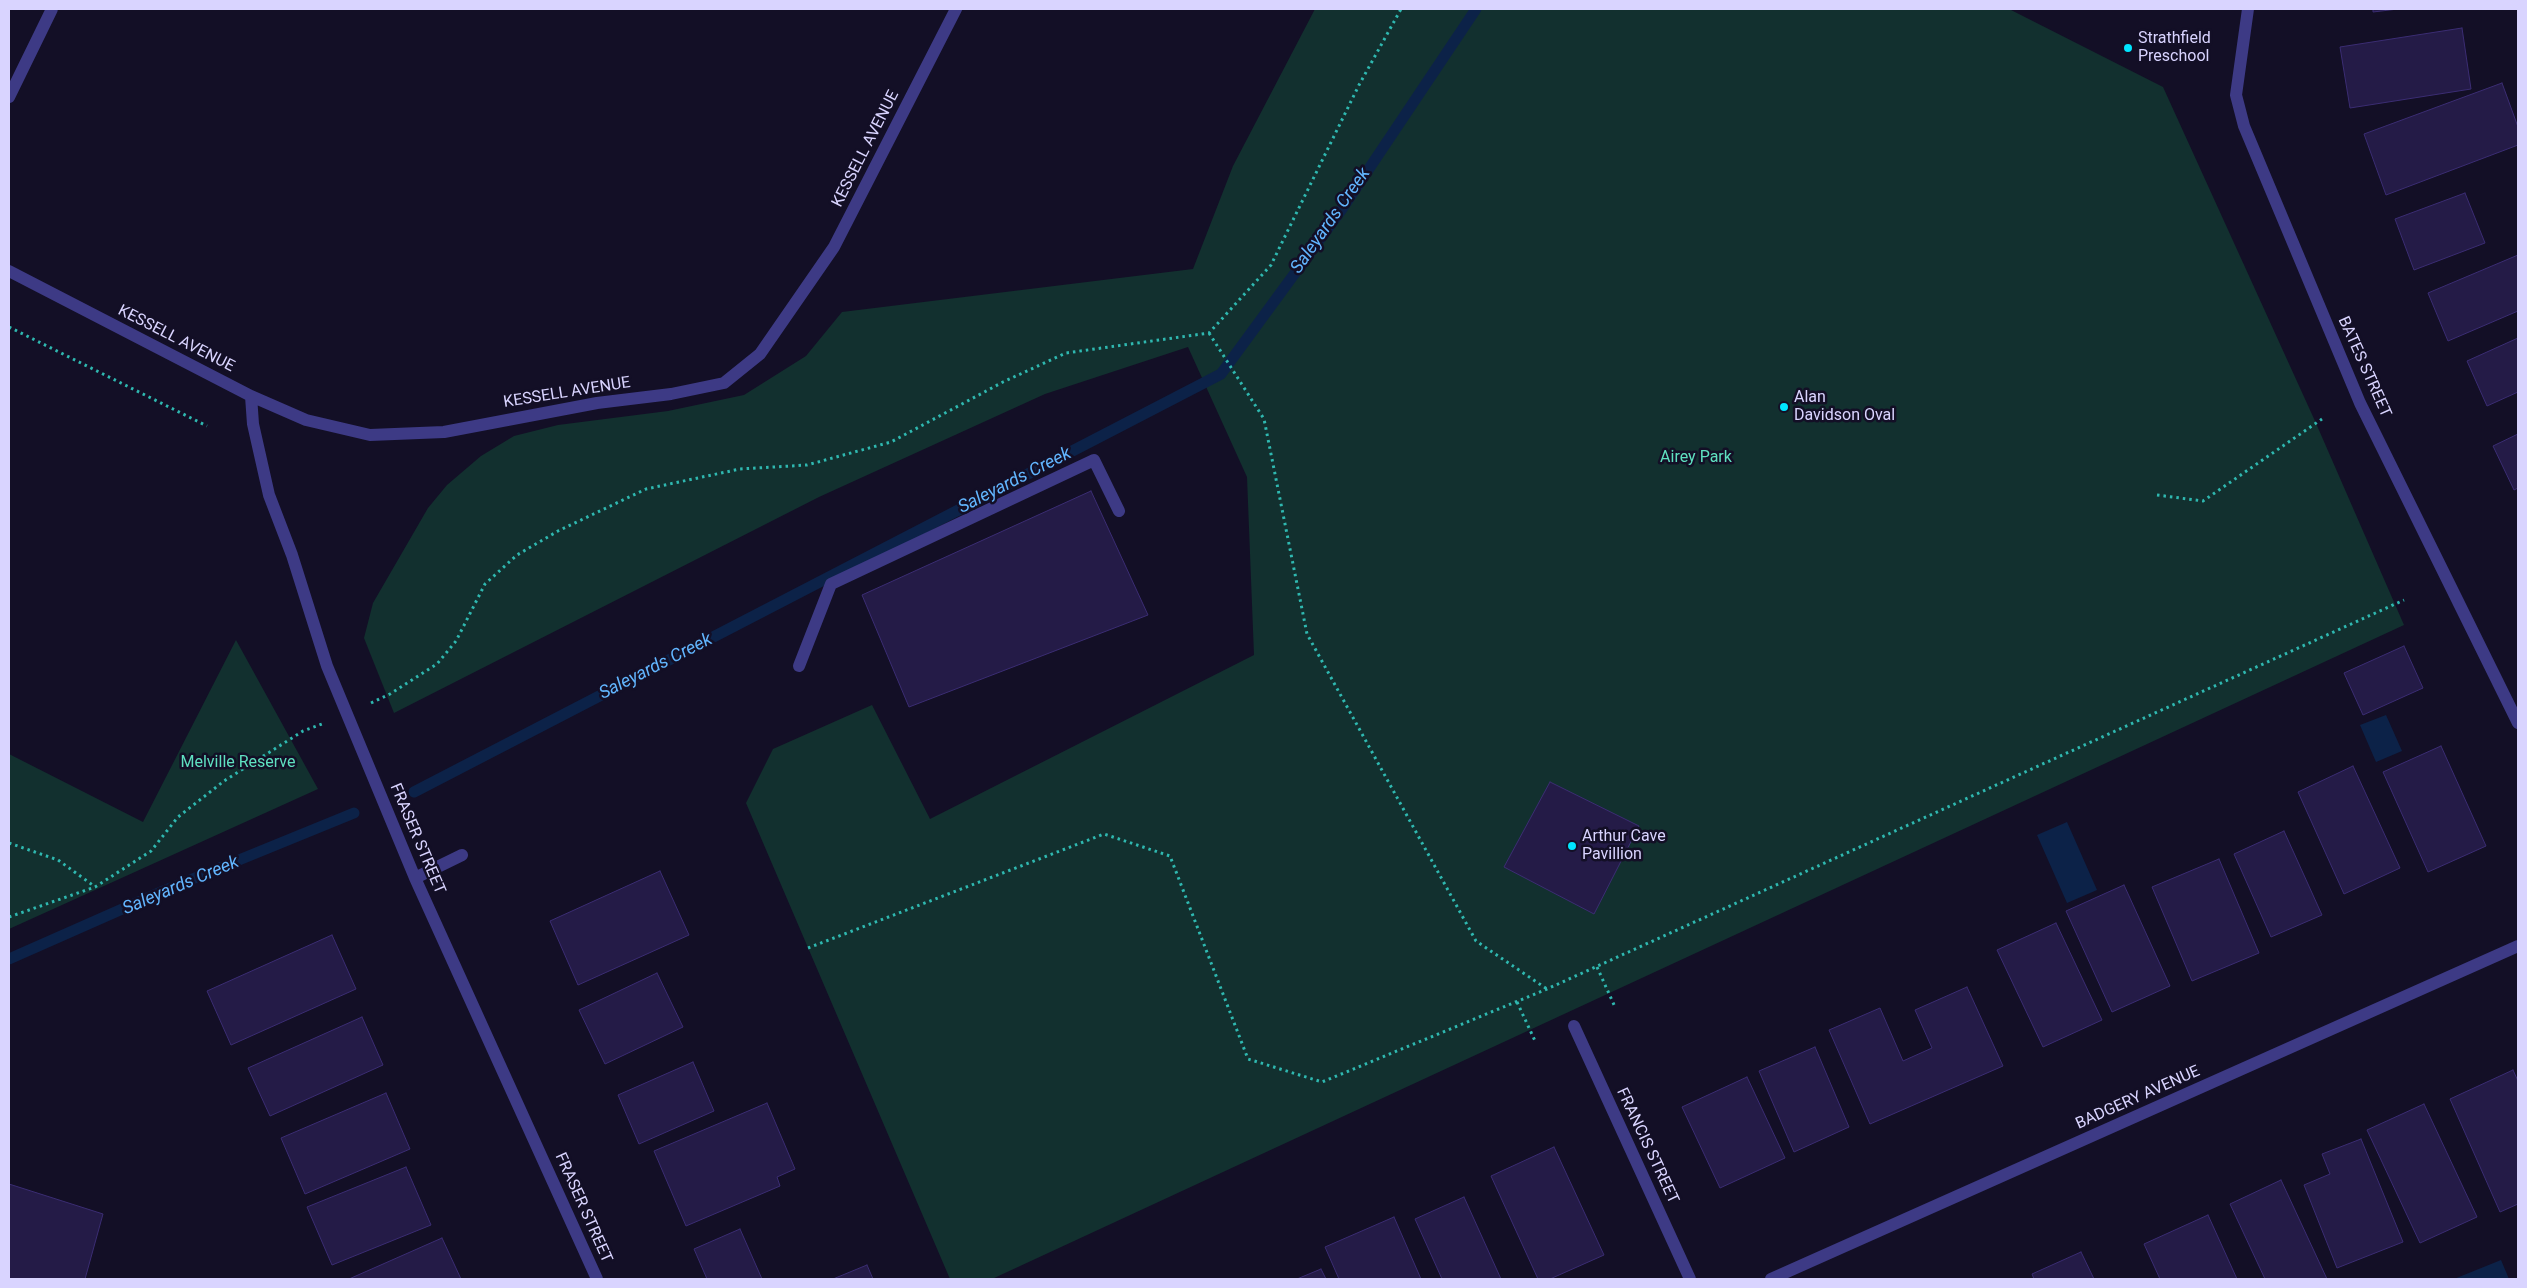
<!DOCTYPE html>
<html>
<head>
<meta charset="utf-8">
<style>
	body { margin:0 }
	#map { position:relative; width:2527px; height:1288px; overflow:hidden; background:#130f26; font-family:Roboto,sans-serif }
	canvas { display:block }
	.frame { position:absolute; inset:0; border:10px solid #d9d4ff; pointer-events:none }
</style>
</head>
<body>
<div id="map">
<canvas width="2527" height="1288"></canvas>
<div class="frame"></div>
</div>
<script>
const ctx = document.querySelector('canvas').getContext('2d');
ctx.lineJoin = 'round';
function fill(path, color) { ctx.fillStyle = color; ctx.fill(path, 'evenodd'); }
const toPath = rows => new Path2D(rows.map(r => 'M' + r).join(''));
function trace(path, color, width, dash) { ctx.strokeStyle = color; ctx.lineWidth = width; ctx.lineCap = dash ? 'butt' : 'round'; ctx.setLineDash(dash || []); ctx.stroke(path); }
function label(font, color, halo, rows, align = 'center') {
  ctx.font = font + ' Roboto,sans-serif'; ctx.lineWidth = 5; ctx.setLineDash([]); ctx.textBaseline = 'middle'; ctx.strokeStyle = halo; ctx.fillStyle = color; for (const [text, x, y, turn = 0] of rows) {
    ctx.save(); ctx.translate(x, y); ctx.rotate((+turn || 0) * Math.PI / 180); ctx.textAlign = isNaN(turn) ? turn : align; if (halo) ctx.strokeText(text, 0, 0); ctx.fillText(text, 0, 0); ctx.restore();
  }
}
fill(toPath([
	[1315,9,2009,9,2163,87,2315,421,2404,625,992,1279,950,1279,746,803,773,749,872,705,930,819,1254,655,1247,477,1188,347,1045,394,819,497,394,713,364,638,373,603,428,508,447,485,481,456,514,436,558,425,668,411,744,395,806,356,842,312,1193,269,1233,166],
	[236,640,318,789,9,929,9,754,143,822]
]), '#12302f');
fill(toPath([
	[2386,715,2402,751,2376,762,2360,725],
	[2067,822,2097,890,2067,903,2037,835],
	[2501,1260,2509,1279,2454,1279]
]), '#0c2248');
trace(toPath([
	[414,792,1221,374,1342,209,1476,9],
	[9,959,163,891,354,813]
]), '#0c2248', 11);
const building = toPath([
	[2373,9,2398,9,2373,12,2373,9],
	[2462,28,2471,89,2350,108,2340,47,2462,28],
	[2502,83,2518,127,2518,145,2386,195,2364,134,2502,83],
	[2465,193,2485,243,2414,270,2395,219,2465,193],
	[2518,255,2518,311,2448,341,2428,293,2518,255],
	[2518,338,2518,392,2487,406,2467,361,2518,338],
	[2518,434,2518,488,2514,490,2493,446,2518,434],
	[1091,491,1148,615,909,707,862,595,1091,491],
	[2404,646,2423,688,2363,715,2344,673,2404,646],
	[2441,746,2486,846,2428,872,2383,772,2441,746],
	[2353,766,2400,868,2344,894,2298,792,2353,766],
	[1550,782,1639,826,1594,914,1504,867,1550,782],
	[2284,831,2322,915,2271,937,2234,854,2284,831],
	[2219,859,2259,953,2192,981,2152,887,2219,859],
	[660,871,689,935,578,985,550,921,660,871],
	[2124,885,2170,986,2112,1012,2066,911,2124,885],
	[2056,923,2102,1020,2043,1047,1997,950,2056,923],
	[332,935,356,989,231,1045,207,991,332,935],
	[657,973,683,1027,605,1064,579,1010,657,973],
	[1967,987,2003,1066,1870,1124,1829,1030,1880,1008,1903,1061,1932,1048,1915,1010,1967,987],
	[362,1017,383,1065,270,1116,248,1068,362,1017],
	[1815,1047,1849,1127,1794,1152,1759,1071,1815,1047],
	[693,1062,714,1111,639,1144,618,1095,693,1062],
	[2513,1070,2518,1081,2518,1204,2500,1212,2450,1099,2513,1070],
	[1747,1077,1785,1158,1720,1188,1682,1107,1747,1077],
	[386,1093,410,1149,305,1194,281,1138,386,1093],
	[767,1103,795,1169,777,1177,780,1186,686,1226,654,1151,767,1103],
	[2424,1104,2477,1217,2420,1243,2367,1130,2424,1104],
	[2361,1139,2403,1242,2337,1268,2304,1185,2330,1174,2322,1154,2361,1139],
	[1554,1147,1604,1255,1550,1279,1538,1279,1491,1176,1554,1147],
	[406,1167,431,1225,332,1265,307,1207,406,1167],
	[2281,1180,2327,1279,2265,1279,2230,1204,2281,1180],
	[9,1184,103,1214,85,1279,9,1279,9,1184],
	[1464,1197,1501,1279,1442,1279,1415,1219,1464,1197],
	[2208,1215,2237,1279,2160,1279,2144,1244,2208,1215],
	[1394,1217,1421,1279,1339,1279,1325,1247,1394,1217],
	[740,1229,762,1279,707,1279,694,1249,740,1229],
	[442,1238,461,1279,349,1279,442,1238],
	[2081,1252,2094,1279,2034,1279,2032,1274,2081,1252],
	[867,1265,873,1279,833,1279,867,1265],
	[1321,1269,1326,1279,1297,1279,1321,1269]
]);
fill(building, '#241b47');
trace(building, '#3b2d73', 1);
trace(toPath([
	[9,327,207,426],
	[1209,333,1264,419,1307,634,1476,941,1547,989],
	[2157,495,2203,501,2322,419],
	[371,703,390,694,437,664,456,641,485,584,517,555,558,531,646,489,740,469,807,465,891,442,1003,382,1066,353,1209,333,1271,265,1359,85,1401,9],
	[9,843,58,860,94,886],
	[9,917,95,887,151,851,178,817,224,781,303,731,322,724],
	[808,948,1104,834,1170,856,1248,1059,1322,1082,1547,989,2404,600],
	[1597,967,1615,1007],
	[1517,1002,1536,1043]
]), '#2fb8b0', 3, [2.5, 4]);
trace(toPath([
	[2248,9,2236,95,2244,126,2360,403,2518,723],
	[9,97,52,9],
	[9,271,251,396,306,420,370,435,444,432,597,403,671,394,724,383,760,354,834,247,956,9],
	[251,396,253,424,269,495,292,555,327,666,415,878,597,1279],
	[799,666,831,584,1094,460,1119,511],
	[415,878,462,855],
	[1574,1026,1690,1279],
	[1771,1279,2518,946]
]), '#3d3a85', 12);
for (const [x, y, r, color] of [
	[2128,48,5,"#00e5ff"],
	[1784,407,5,"#00e5ff"],
	[1572,846,5,"#00e5ff"]
]) { const dot = new Path2D(); dot.arc(x, y, r, 0, 2 * Math.PI); ctx.fillStyle = color; ctx.fill(dot); trace(dot, '#130f26', 2); }
label('16px', '#d9d4ff', '#130f26', [
	["Strathfield",2138,39],
	["Preschool",2138,57],
	["Alan",1794,398],
	["Davidson Oval",1794,416],
	["Arthur Cave",1582,837],
	["Pavillion",1582,855]
], 'left');
label('16px', '#d9d4ff', '#130f26', [
	["KESSELL AVENUE",866,149,-63],
	["KESSELL AVENUE",176,339,27],
	["BATES STREET",2364,367,66],
	["KESSELL AVENUE",567,393,-9],
	["FRASER STREET",417,839,67],
	["BADGERY AVENUE",2138,1098,-24],
	["FRANCIS STREET",1647,1146,65],
	["FRASER STREET",583,1208,66]
]);
label('16px', '#5fe0c0', '#130f26', [
	["Airey Park",1696,458],
	["Melville Reserve",238,763]
]);
label('italic 18px', '#62b6ff', '#130f26', [
	["Saleyards Creek",1331,221,-55],
	["Saleyards Creek",1015,481,-27],
	["Saleyards Creek",656,667,-27],
	["Saleyards Creek",181,886,-23]
]);
</script>
</body>
</html>
